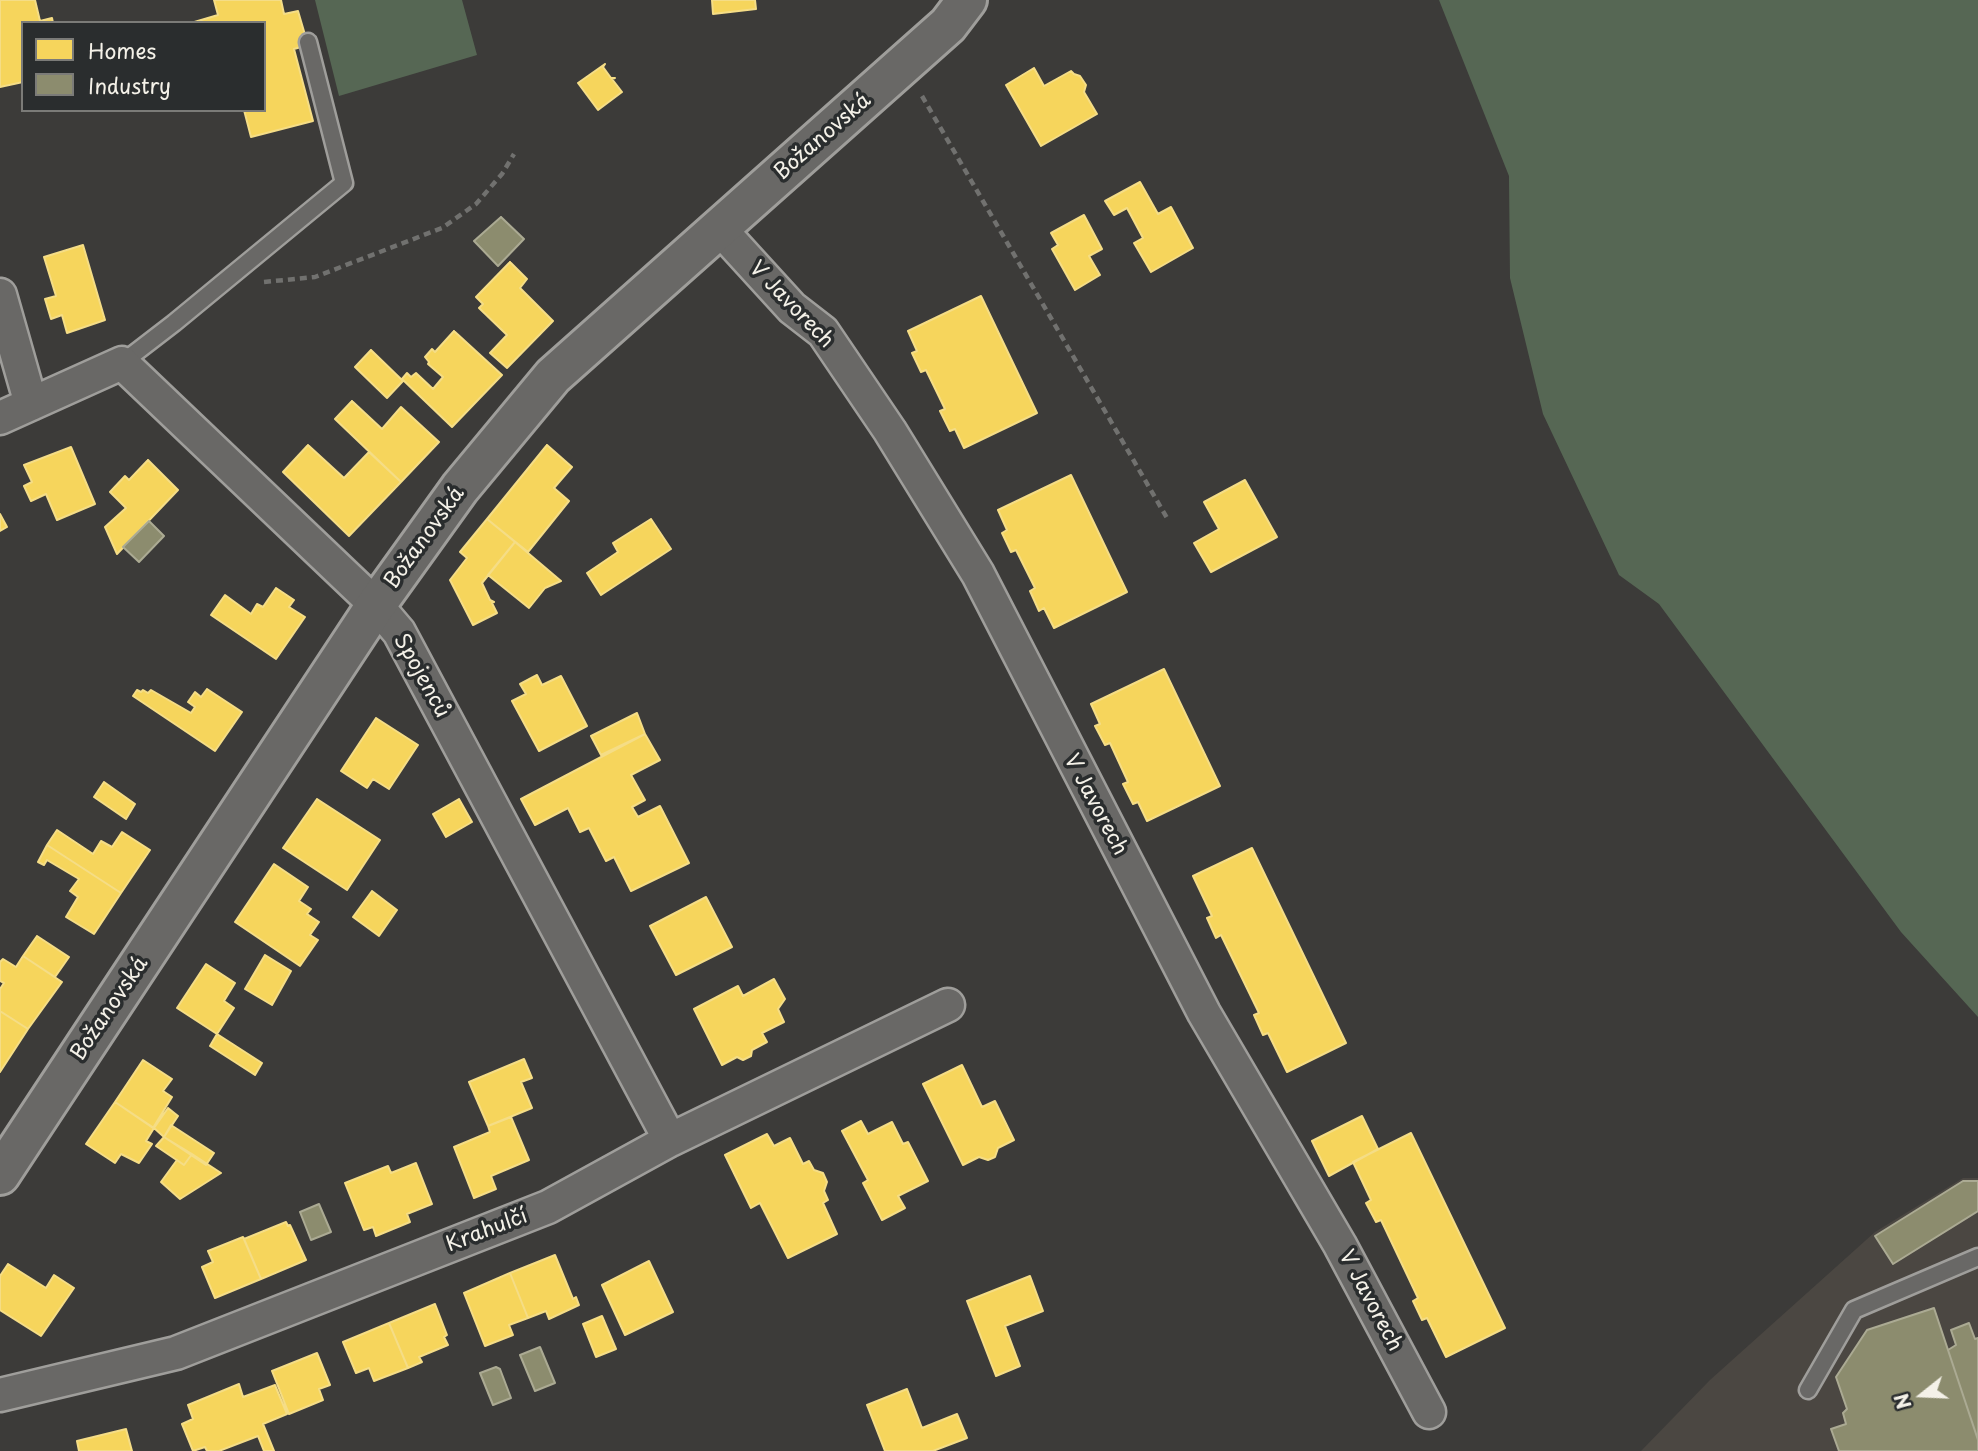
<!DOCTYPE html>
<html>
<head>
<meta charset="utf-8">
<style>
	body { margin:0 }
	#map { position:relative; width:1978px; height:1451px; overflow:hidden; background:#3c3b39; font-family:"Playpen Sans",sans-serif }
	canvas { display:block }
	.legend { position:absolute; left:21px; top:21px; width:245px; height:91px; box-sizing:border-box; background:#2a2d2e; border:2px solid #7b7b78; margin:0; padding:9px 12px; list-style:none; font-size:21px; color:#f4f1e8 }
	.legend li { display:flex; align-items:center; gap:14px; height:35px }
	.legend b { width:35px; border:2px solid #7b7b78 }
	.north { position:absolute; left:1887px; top:1360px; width:70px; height:70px; -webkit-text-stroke:5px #2a2d2e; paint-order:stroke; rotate:252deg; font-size:19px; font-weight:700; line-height:28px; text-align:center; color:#f4f1e8 }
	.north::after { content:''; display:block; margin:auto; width:24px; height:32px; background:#f4f1e8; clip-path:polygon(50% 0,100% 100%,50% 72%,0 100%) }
</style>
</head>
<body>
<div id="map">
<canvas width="1978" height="1451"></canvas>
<ul class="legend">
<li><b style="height:19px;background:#f6d55c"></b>Homes</li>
<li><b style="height:19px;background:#8c8c6e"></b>Industry</li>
</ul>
<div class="north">N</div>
</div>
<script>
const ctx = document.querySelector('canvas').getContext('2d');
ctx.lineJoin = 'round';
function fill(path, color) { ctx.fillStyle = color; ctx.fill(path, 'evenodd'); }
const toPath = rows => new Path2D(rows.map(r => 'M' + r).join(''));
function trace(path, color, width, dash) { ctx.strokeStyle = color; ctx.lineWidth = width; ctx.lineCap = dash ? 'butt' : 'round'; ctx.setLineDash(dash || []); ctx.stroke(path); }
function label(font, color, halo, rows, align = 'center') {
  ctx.font = font + ' "Playpen Sans",sans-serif'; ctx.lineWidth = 7; ctx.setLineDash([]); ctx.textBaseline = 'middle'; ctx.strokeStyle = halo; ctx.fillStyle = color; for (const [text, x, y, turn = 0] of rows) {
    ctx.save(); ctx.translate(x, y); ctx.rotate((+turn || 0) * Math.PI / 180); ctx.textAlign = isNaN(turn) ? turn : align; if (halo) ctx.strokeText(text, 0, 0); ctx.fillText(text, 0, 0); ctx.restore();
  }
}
fill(toPath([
	[1963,1178,1978,1178,1978,1451,1641,1451,1710,1380,1875,1232]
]), '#4b4742');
fill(toPath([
	[315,0,462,0,477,55,339,96],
	[1439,0,1978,0,1978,1017,1901,932,1659,604,1619,575,1543,414,1510,278,1509,176]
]), '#566754');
const homes = toPath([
	[0,0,35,0,40,21,52,18,53,23,23,23,23,82,0,87,0,0],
	[214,0,281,0,284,14,298,11,308,45,294,49,313,121,251,137,244,110,264,110,264,23,191,23,218,15,214,0],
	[712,0,755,0,756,9,713,14,712,0],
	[605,64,603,67,611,78,615,78,612,79,622,92,598,110,578,83,605,64],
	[1034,68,1044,86,1071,71,1074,74,1080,76,1086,85,1084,92,1097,114,1041,146,1006,85,1034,68],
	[1140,182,1158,214,1171,207,1193,248,1151,272,1134,243,1143,238,1127,208,1114,215,1105,201,1140,182],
	[1084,215,1102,249,1089,256,1100,275,1075,290,1052,249,1058,245,1051,233,1084,215],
	[83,245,105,320,67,333,62,315,51,319,45,299,56,296,44,257,83,245],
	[510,262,527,279,520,288,553,321,507,368,490,353,507,335,479,308,483,304,476,297,510,262],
	[981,296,1037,413,964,448,955,429,950,431,940,411,945,409,926,370,921,372,912,353,917,351,908,331,981,296],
	[454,331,502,375,452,427,402,379,407,373,411,377,416,373,433,389,443,377,428,364,429,362,425,357,432,349,435,352,454,331],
	[371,350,403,381,387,398,355,367,371,350],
	[352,401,382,429,401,407,439,442,401,482,335,419,352,401],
	[308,445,344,478,369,452,401,482,349,536,283,472,308,445],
	[547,445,572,467,554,488,569,501,528,552,487,519,547,445],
	[71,447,95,504,57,520,46,494,31,501,24,486,32,482,24,465,71,447],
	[148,460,178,490,117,554,105,527,126,508,110,492,125,476,129,480,148,460],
	[1071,475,1127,592,1054,628,1044,608,1039,611,1030,591,1035,588,1016,550,1011,552,1002,533,1007,530,998,510,1071,475],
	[1245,480,1277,537,1211,572,1194,543,1219,529,1204,502,1245,480],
	[0,514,7,527,0,531,0,514],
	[487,519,515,542,482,583,490,600,494,602,492,603,497,613,473,625,450,580,467,558,460,552,487,519],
	[651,519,671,549,601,595,587,573,618,552,613,543,651,519],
	[515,542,561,581,545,588,529,608,488,575,515,542],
	[276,588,294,600,289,607,305,617,276,659,211,615,225,595,251,614,257,604,263,607,276,588],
	[1164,669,1220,786,1147,821,1138,802,1133,804,1123,784,1128,782,1110,743,1105,745,1095,726,1100,724,1091,704,1164,669],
	[537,675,542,685,561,676,587,726,539,751,512,701,526,694,520,684,537,675],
	[207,689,242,712,215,751,133,696,137,690,141,692,143,690,148,693,151,690,191,713,195,707,188,702,195,692,201,697,207,689],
	[637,713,645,734,601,755,591,736,637,713],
	[376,718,418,745,389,789,373,779,367,788,341,771,376,718],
	[645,734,660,760,631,775,645,800,632,807,638,817,660,806,689,863,631,891,614,857,606,861,589,828,580,832,568,808,535,825,521,799,645,734],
	[104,782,135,804,126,819,94,797,104,782],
	[317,799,380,840,347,890,283,848,317,799],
	[459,799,472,822,446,837,433,814,459,799],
	[57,830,93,854,101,841,112,847,122,832,150,850,121,893,47,845,57,830],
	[47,845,121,893,94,934,66,917,78,897,70,891,79,879,47,860,44,865,38,862,47,845],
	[1252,848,1346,1043,1287,1072,1268,1033,1263,1035,1254,1015,1259,1013,1221,935,1216,938,1207,918,1212,916,1193,876,1252,848],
	[274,864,308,887,299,901,311,909,307,914,319,922,310,935,318,940,300,966,235,922,274,864],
	[372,891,397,910,379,936,353,917,372,891],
	[706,897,732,947,676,975,650,926,706,897],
	[37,936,69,957,55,977,23,956,37,936],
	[265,955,291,971,272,1005,245,989,265,955],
	[23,956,62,982,28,1029,0,1011,0,989,4,983,0,981,0,962,3,959,16,967,23,956],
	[206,964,235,983,224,1001,234,1008,217,1034,177,1008,206,964],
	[774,979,785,999,778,1009,784,1022,762,1033,767,1042,752,1050,751,1056,743,1060,737,1057,722,1065,694,1009,738,986,743,996,774,979],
	[0,1011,28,1029,0,1072,0,1011],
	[217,1034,262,1063,255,1075,210,1046,217,1034],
	[524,1059,532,1078,521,1082,532,1108,488,1126,469,1082,524,1059],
	[143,1060,172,1079,163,1091,172,1097,153,1128,115,1102,143,1060],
	[962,1065,982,1107,995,1101,1014,1140,998,1148,995,1157,988,1160,979,1157,963,1165,923,1084,962,1065],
	[115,1102,154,1128,146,1141,152,1144,139,1163,121,1154,115,1163,86,1144,115,1102],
	[168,1108,178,1116,164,1137,154,1128,168,1108],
	[1362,1116,1378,1149,1329,1176,1312,1141,1362,1116],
	[511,1117,529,1160,491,1176,496,1189,474,1198,454,1147,490,1132,488,1126,511,1117],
	[861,1121,868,1134,892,1122,903,1144,908,1142,928,1181,898,1196,905,1208,882,1220,863,1183,868,1180,842,1131,861,1121],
	[171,1125,214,1153,206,1165,164,1137,171,1125],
	[1411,1133,1505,1328,1446,1357,1427,1318,1422,1320,1413,1301,1418,1298,1381,1220,1376,1222,1366,1203,1371,1200,1353,1162,1411,1133],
	[767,1134,774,1146,790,1138,803,1164,809,1161,814,1170,823,1173,827,1182,824,1191,828,1200,823,1203,837,1234,788,1258,760,1203,751,1208,725,1155,767,1134],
	[164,1137,192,1154,184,1165,156,1146,164,1137],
	[192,1154,221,1173,180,1199,161,1182,177,1160,184,1165,192,1154],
	[416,1163,432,1204,407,1214,410,1222,376,1236,373,1227,364,1230,345,1183,388,1166,391,1173,416,1163],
	[286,1222,288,1226,290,1225,306,1260,261,1279,244,1239,286,1222],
	[243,1237,261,1279,215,1298,202,1267,213,1262,208,1251,243,1237],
	[555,1255,573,1299,576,1297,579,1305,549,1319,546,1311,528,1318,510,1273,555,1255],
	[649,1261,673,1312,625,1335,602,1285,649,1261],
	[8,1264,46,1288,54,1275,74,1288,41,1336,0,1310,0,1276,8,1264],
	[510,1273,528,1318,509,1325,513,1335,485,1346,464,1293,510,1273],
	[1030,1276,1043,1311,1005,1326,1020,1366,996,1376,967,1301,1030,1276],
	[435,1304,447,1335,444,1337,448,1345,419,1357,422,1362,408,1368,389,1323,435,1304],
	[602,1316,616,1349,596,1357,583,1324,602,1316],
	[389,1323,408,1368,374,1381,369,1368,356,1373,343,1342,389,1323],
	[317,1353,330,1385,319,1389,323,1400,289,1414,272,1371,317,1353],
	[239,1384,243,1397,275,1385,287,1414,263,1424,274,1451,264,1451,258,1436,219,1451,207,1451,205,1447,193,1451,182,1424,193,1419,188,1405,239,1384],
	[907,1389,922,1428,957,1414,967,1438,933,1451,885,1451,867,1405,907,1389],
	[126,1429,132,1451,79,1451,77,1441,126,1429]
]);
fill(homes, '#f6d55c');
trace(homes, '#f5dd86', 2);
const industry = toPath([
	[501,217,524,239,498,266,474,241,501,217],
	[149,521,164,536,139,562,123,547,149,521],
	[1963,1181,1978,1181,1978,1211,1893,1264,1875,1236,1963,1181],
	[319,1204,331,1232,311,1240,300,1212,319,1204],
	[1934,1308,1978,1440,1978,1451,1839,1451,1831,1429,1846,1424,1843,1413,1847,1409,1836,1377,1867,1330,1934,1308],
	[1969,1323,1975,1339,1978,1338,1978,1440,1948,1350,1956,1345,1951,1330,1969,1323],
	[540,1347,555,1383,535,1391,520,1355,540,1347],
	[496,1367,500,1369,511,1398,493,1405,480,1373,496,1367]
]);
fill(industry, '#8c8c6e');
trace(industry, '#abaa93', 2);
const service = toPath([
	[122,363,174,323,344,183,308,42],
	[1808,1390,1854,1310,1978,1257]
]);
const minor = toPath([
	[719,228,792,308,823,332,890,431,978,574,1204,1013,1340,1245,1429,1412],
	[0,295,31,404],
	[0,418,122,363,376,605,399,632,670,1140],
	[0,1395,176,1353,548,1207,670,1140,948,1005]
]);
const tertiary = toPath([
	[0,1175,376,605,460,488,553,376,948,25,967,0]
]);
trace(service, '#9f9e9b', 21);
trace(minor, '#9f9e9b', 37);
trace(tertiary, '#9f9e9b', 44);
trace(toPath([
	[922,96,1167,518],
	[264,282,315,277,442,228,476,204,502,174,514,154]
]), '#71716f', 4.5, [7, 5]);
trace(service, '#696866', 16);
trace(minor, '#696866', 32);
trace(tertiary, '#696866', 38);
label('21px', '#f4f1e8', '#2a2d2e', [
	["Božanovská",823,137,-41],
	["V Javorech",791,305,46],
	["Božanovská",425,538,-54],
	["Spojenců",421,676,61],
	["V Javorech",1095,805,62],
	["Božanovská",110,1009,-56],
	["Krahulčí",487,1231,-21],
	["V Javorech",1370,1301,62]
]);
</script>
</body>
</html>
